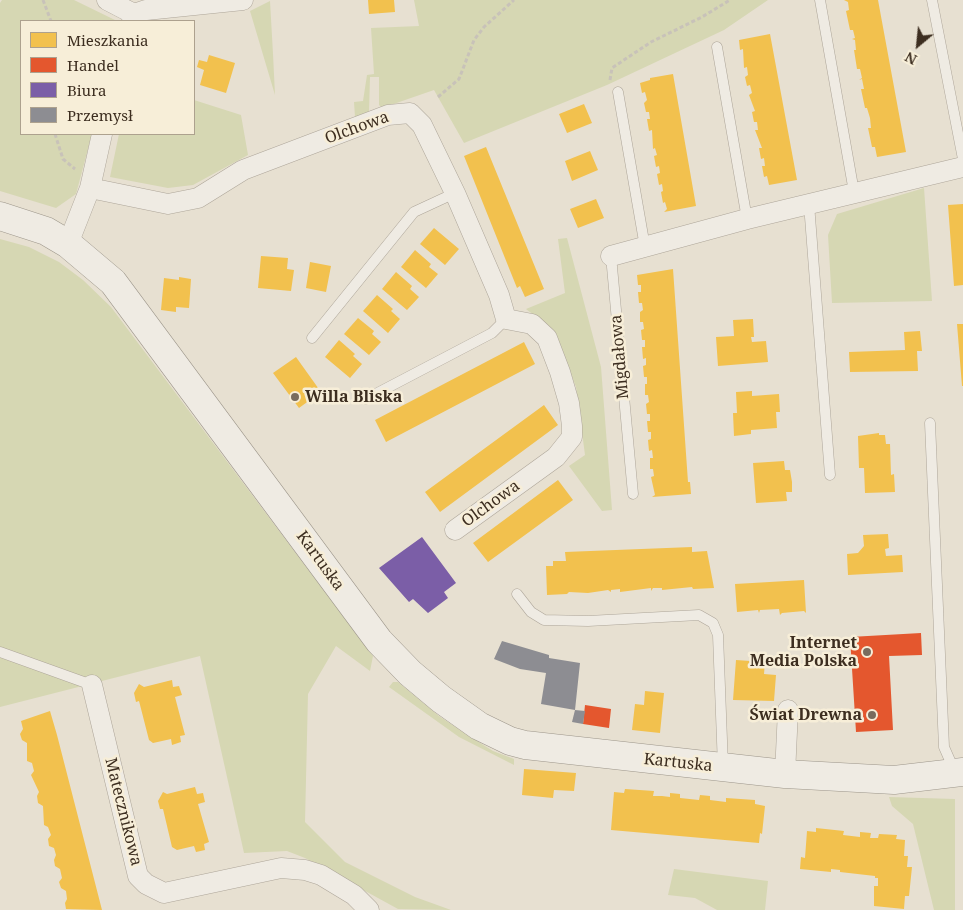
<!DOCTYPE html>
<html>
<head>
<meta charset="utf-8">
<style>
	body { margin:0 }
	#map { position:relative; width:963px; height:910px; overflow:hidden; background:#e7e0d1; font-family:"Noto Serif",serif }
	canvas { display:block }
	.legend { position:absolute; left:20px; top:20px; width:175px; height:115px; box-sizing:border-box; background:#f7eed8; border:1px solid #ada18e; margin:0; padding:6px 9px; list-style:none; font-size:15px; color:#3d2e20 }
	.legend li { display:flex; align-items:center; gap:10px; height:25px }
	.legend b { width:25px; border:1px solid #ada18e }
	.north { position:absolute; left:893px; top:20px; width:50px; height:50px; -webkit-text-stroke:4px #f7eed8; paint-order:stroke; rotate:208deg; font-size:14px; font-weight:700; line-height:20px; text-align:center; color:#3d2e20 }
	.north::after { content:''; display:block; margin:auto; width:18px; height:22px; background:#3d2e20; clip-path:polygon(50% 0,100% 100%,50% 72%,0 100%) }
</style>
</head>
<body>
<div id="map">
<canvas width="963" height="910"></canvas>
<ul class="legend">
<li><b style="height:14px;background:#f2c14e"></b>Mieszkania</li>
<li><b style="height:14px;background:#e4572e"></b>Handel</li>
<li><b style="height:14px;background:#7b5ea7"></b>Biura</li>
<li><b style="height:14px;background:#8d8d92"></b>Przemysł</li>
</ul>
<div class="north">N</div>
</div>
<script>
const ctx = document.querySelector('canvas').getContext('2d');
ctx.lineJoin = 'round';
function fill(path, color) { ctx.fillStyle = color; ctx.fill(path, 'evenodd'); }
const toPath = rows => new Path2D(rows.map(r => 'M' + r).join(''));
function trace(path, color, width, dash) { ctx.strokeStyle = color; ctx.lineWidth = width; ctx.lineCap = dash ? 'butt' : 'round'; ctx.setLineDash(dash || []); ctx.stroke(path); }
function label(font, color, halo, rows, align = 'center') {
  ctx.font = font + ' "Noto Serif",serif'; ctx.lineWidth = 5; ctx.setLineDash([]); ctx.textBaseline = 'middle'; ctx.strokeStyle = halo; ctx.fillStyle = color; for (const [text, x, y, turn = 0] of rows) {
    ctx.save(); ctx.translate(x, y); ctx.rotate((+turn || 0) * Math.PI / 180); ctx.textAlign = isNaN(turn) ? turn : align; if (halo) ctx.strokeText(text, 0, 0); ctx.fillText(text, 0, 0); ctx.restore();
  }
}
fill(toPath([
	[2,0,74,0,115,20,21,21,21,134,92,134,76,194,56,208,0,191,0,3],
	[414,0,768,0,724,30,607,85,464,143,434,90,382,108,379,105,379,77,370,77,369,112,355,117,354,102,363,101,367,75,374,74,371,28,419,26],
	[270,1,273,54,275,95,250,11],
	[194,100,241,115,248,155,193,185,168,188,110,177,119,134,194,134],
	[924,188,932,301,832,303,828,235,837,214],
	[567,238,601,367,612,510,602,511,569,466,585,455,576,387,554,331,526,309,565,293,558,239],
	[0,239,29,247,59,262,83,280,111,307,373,656,370,671,336,646,308,694,305,822,345,862,415,897,451,910,398,909,305,858,287,851,244,853,200,656,0,707],
	[393,682,398,682,439,716,469,736,493,751,514,759,514,765,459,737,389,687],
	[889,797,955,799,955,910,934,910,913,824,892,806],
	[674,869,768,881,765,910,717,910,695,898,668,895]
]), '#d6d7b3');
fill(toPath([
	[368,0,394,0,395,12,369,14],
	[844,0,878,0,906,152,877,157,875,147,872,147,868,128,871,128,870,118,867,108,865,108,861,89,864,89,862,79,859,80,862,78,860,69,857,69,854,50,856,50,855,40,852,39,855,38,853,30,850,30,846,11,849,10,848,2],
	[770,34,797,180,769,185,767,176,764,177,762,166,765,166,764,158,761,159,759,148,762,148,755,130,758,130,757,122,754,122,752,112,755,111,749,95,752,93,750,85,747,86,745,77,748,75,747,67,744,68,743,49,740,50,739,40],
	[209,55,235,63,226,93,200,85,204,70,197,67,199,60,207,62],
	[673,74,696,206,664,212,667,209,665,202,663,203,661,192,663,191,662,184,659,185,657,174,660,173,659,166,656,167,654,156,657,155,655,148,653,149,652,130,649,131,647,119,650,119,649,112,646,112,644,103,647,100,645,92,642,93,640,83,650,80,650,78],
	[584,104,592,123,567,133,559,114],
	[486,147,544,289,525,297,520,286,517,288,464,156],
	[590,151,598,170,572,181,565,161],
	[596,199,604,218,578,228,570,209],
	[963,204,963,285,954,286,948,205],
	[434,228,459,249,445,265,420,244],
	[415,250,431,264,429,267,438,274,426,288,401,267],
	[261,256,288,258,287,269,294,270,291,291,258,288],
	[310,262,331,266,326,292,306,288],
	[673,269,688,482,690,482,691,494,652,497,655,495,651,477,654,476,653,469,650,469,650,458,653,458,652,450,649,451,648,440,651,439,651,432,648,432,647,421,650,421,650,414,647,414,646,404,649,402,648,395,645,395,645,384,647,384,647,377,644,377,643,366,646,365,646,358,643,359,642,347,645,347,645,340,642,340,641,330,644,329,643,322,640,322,640,312,643,310,642,303,639,303,638,292,641,292,641,285,638,285,637,275],
	[396,272,412,286,410,289,419,297,407,310,382,289],
	[179,277,191,279,189,308,176,307,176,312,161,310,164,278,179,280],
	[377,295,393,309,391,311,400,319,388,333,363,311],
	[358,318,374,331,372,334,381,342,369,355,344,334],
	[753,319,754,337,751,337,752,342,766,341,768,362,718,366,716,337,734,336,733,320],
	[957,324,963,324,963,386,962,386],
	[920,331,922,351,917,351,918,371,850,372,849,352,905,350,904,332],
	[339,340,355,354,353,356,362,364,350,378,325,357],
	[524,342,535,364,386,442,375,420],
	[296,357,321,392,299,408,273,373],
	[752,391,752,396,779,394,780,412,776,412,777,428,751,430,751,434,734,436,733,413,737,413,736,392],
	[544,405,558,425,440,512,425,492],
	[879,433,879,435,885,435,886,444,890,444,891,475,894,474,895,492,865,493,864,468,859,468,858,436],
	[784,461,785,470,790,470,792,482,792,492,786,492,787,501,756,503,753,463],
	[558,480,573,500,488,562,473,543],
	[888,534,889,548,885,549,886,556,902,555,903,572,848,575,847,554,858,553,864,546,863,535],
	[692,547,692,552,707,551,714,588,693,589,692,587,662,590,662,588,653,588,651,591,651,588,620,592,620,589,611,590,611,592,608,590,588,593,569,592,567,594,547,595,546,566,553,566,553,561,566,561,565,552],
	[804,580,806,613,804,611,782,613,780,615,779,609,760,610,759,613,758,610,737,612,735,584],
	[736,660,765,662,764,674,776,675,774,701,733,700],
	[172,680,173,687,179,686,182,695,175,697,185,735,180,736,181,742,172,745,171,739,153,743,149,740,139,701,136,702,134,693,139,684,144,687],
	[645,691,664,693,660,733,632,730,635,704,644,705],
	[50,711,57,735,102,910,66,909,65,903,67,899,66,891,61,888,59,882,62,878,60,869,55,866,54,860,56,855,54,848,49,846,48,839,51,835,48,827,44,825,43,806,38,803,37,796,39,792,31,775,34,771,32,763,27,761,27,743,22,740,20,734,23,729,21,721],
	[524,769,576,773,574,791,554,790,553,798,522,795],
	[195,787,197,794,203,793,205,802,198,804,209,842,204,844,205,850,196,852,194,846,177,850,172,847,163,809,160,809,158,801,163,792,167,794],
	[625,789,654,791,653,796,662,796,670,797,670,793,680,794,680,798,699,800,700,795,710,796,710,800,726,802,726,798,755,800,755,804,765,806,762,834,760,833,759,843,611,830,614,792,624,793],
	[816,828,844,831,843,835,860,837,860,832,871,833,870,838,878,838,879,834,897,835,896,839,905,840,904,856,908,856,907,867,912,867,909,896,905,896,904,909,874,906,874,886,878,886,878,878,875,878,875,876,840,872,840,870,831,869,831,872,800,869,801,857,805,858,807,831,816,832]
]), '#f2c14e');
fill(toPath([
	[921,633,922,655,889,656,893,730,856,732,850,637],
	[585,705,611,709,609,728,583,724]
]), '#e4572e');
fill(toPath([
	[422,537,456,583,444,592,448,598,428,613,413,599,409,602,379,568]
]), '#7b5ea7');
fill(toPath([
	[502,641,549,655,549,658,580,663,575,710,541,704,546,673,520,669,494,659],
	[575,710,585,711,583,724,572,722]
]), '#8d8d92');
const lane = toPath([
	[820,0,854,192],
	[932,0,963,159],
	[717,47,747,219],
	[618,92,645,247],
	[809,204,830,475],
	[611,256,633,494],
	[312,338,414,212,455,193],
	[366,399,492,333,506,319],
	[930,423,944,747,955,772],
	[517,594,531,612,544,620,588,621,699,615,713,623,718,635,723,767],
	[0,652,92,685]
]);
const street = toPath([
	[107,0,134,14,132,21],
	[134,14,146,10,243,0],
	[90,188,168,204,198,198,243,170,388,115,410,113,422,125,455,193,499,295,506,319,532,324,547,338,560,372,569,403,572,426,572,437,556,457,455,530],
	[68,244,90,188,102,134],
	[611,256,747,219,963,167],
	[92,685,138,876,146,884,164,893,281,868,305,870,321,875,354,895,369,910],
	[785,774,788,710]
]);
const secondary = toPath([
	[0,216,46,231,68,244,113,282,379,641,410,673,441,699,479,726,510,741,525,745,785,774,894,780,963,772]
]);
trace(lane, '#ada599', 11);
trace(street, '#ada599', 21);
trace(secondary, '#9c958a', 29);
trace(toPath([
	[43,0,51,21],
	[610,80,612,68,651,42,702,17,730,0],
	[438,97,459,79,474,40,484,27,514,0],
	[55,134,63,159,75,169]
]), '#c8c2b9', 3, [4, 2.5]);
trace(lane, '#efebe3', 10);
trace(street, '#efebe3', 20);
trace(secondary, '#efebe3', 28);
for (const [x, y, r, color] of [
	[295,397,5,"#786c5e"],
	[867,652,5,"#786c5e"],
	[872,715,5,"#786c5e"]
]) { const dot = new Path2D(); dot.arc(x, y, r, 0, 2 * Math.PI); ctx.fillStyle = color; ctx.fill(dot); trace(dot, '#f7eed8', 2); }
label('16px', '#3d2e20', '#f7eed8', [
	["Olchowa",357,128,-20],
	["Migdałowa",620,357,-95],
	["Olchowa",491,504,-36],
	["Kartuska",320,561,54],
	["Kartuska",678,763,6],
	["Matecznikowa",123,812,76]
]);
label('bold 16px', '#3d2e20', '#f7eed8', [
	["Willa Bliska",305,397,"left"],
	["Internet",857,643],
	["Media Polska",857,661],
	["Świat Drewna",862,715]
], 'right');
</script>
</body>
</html>
